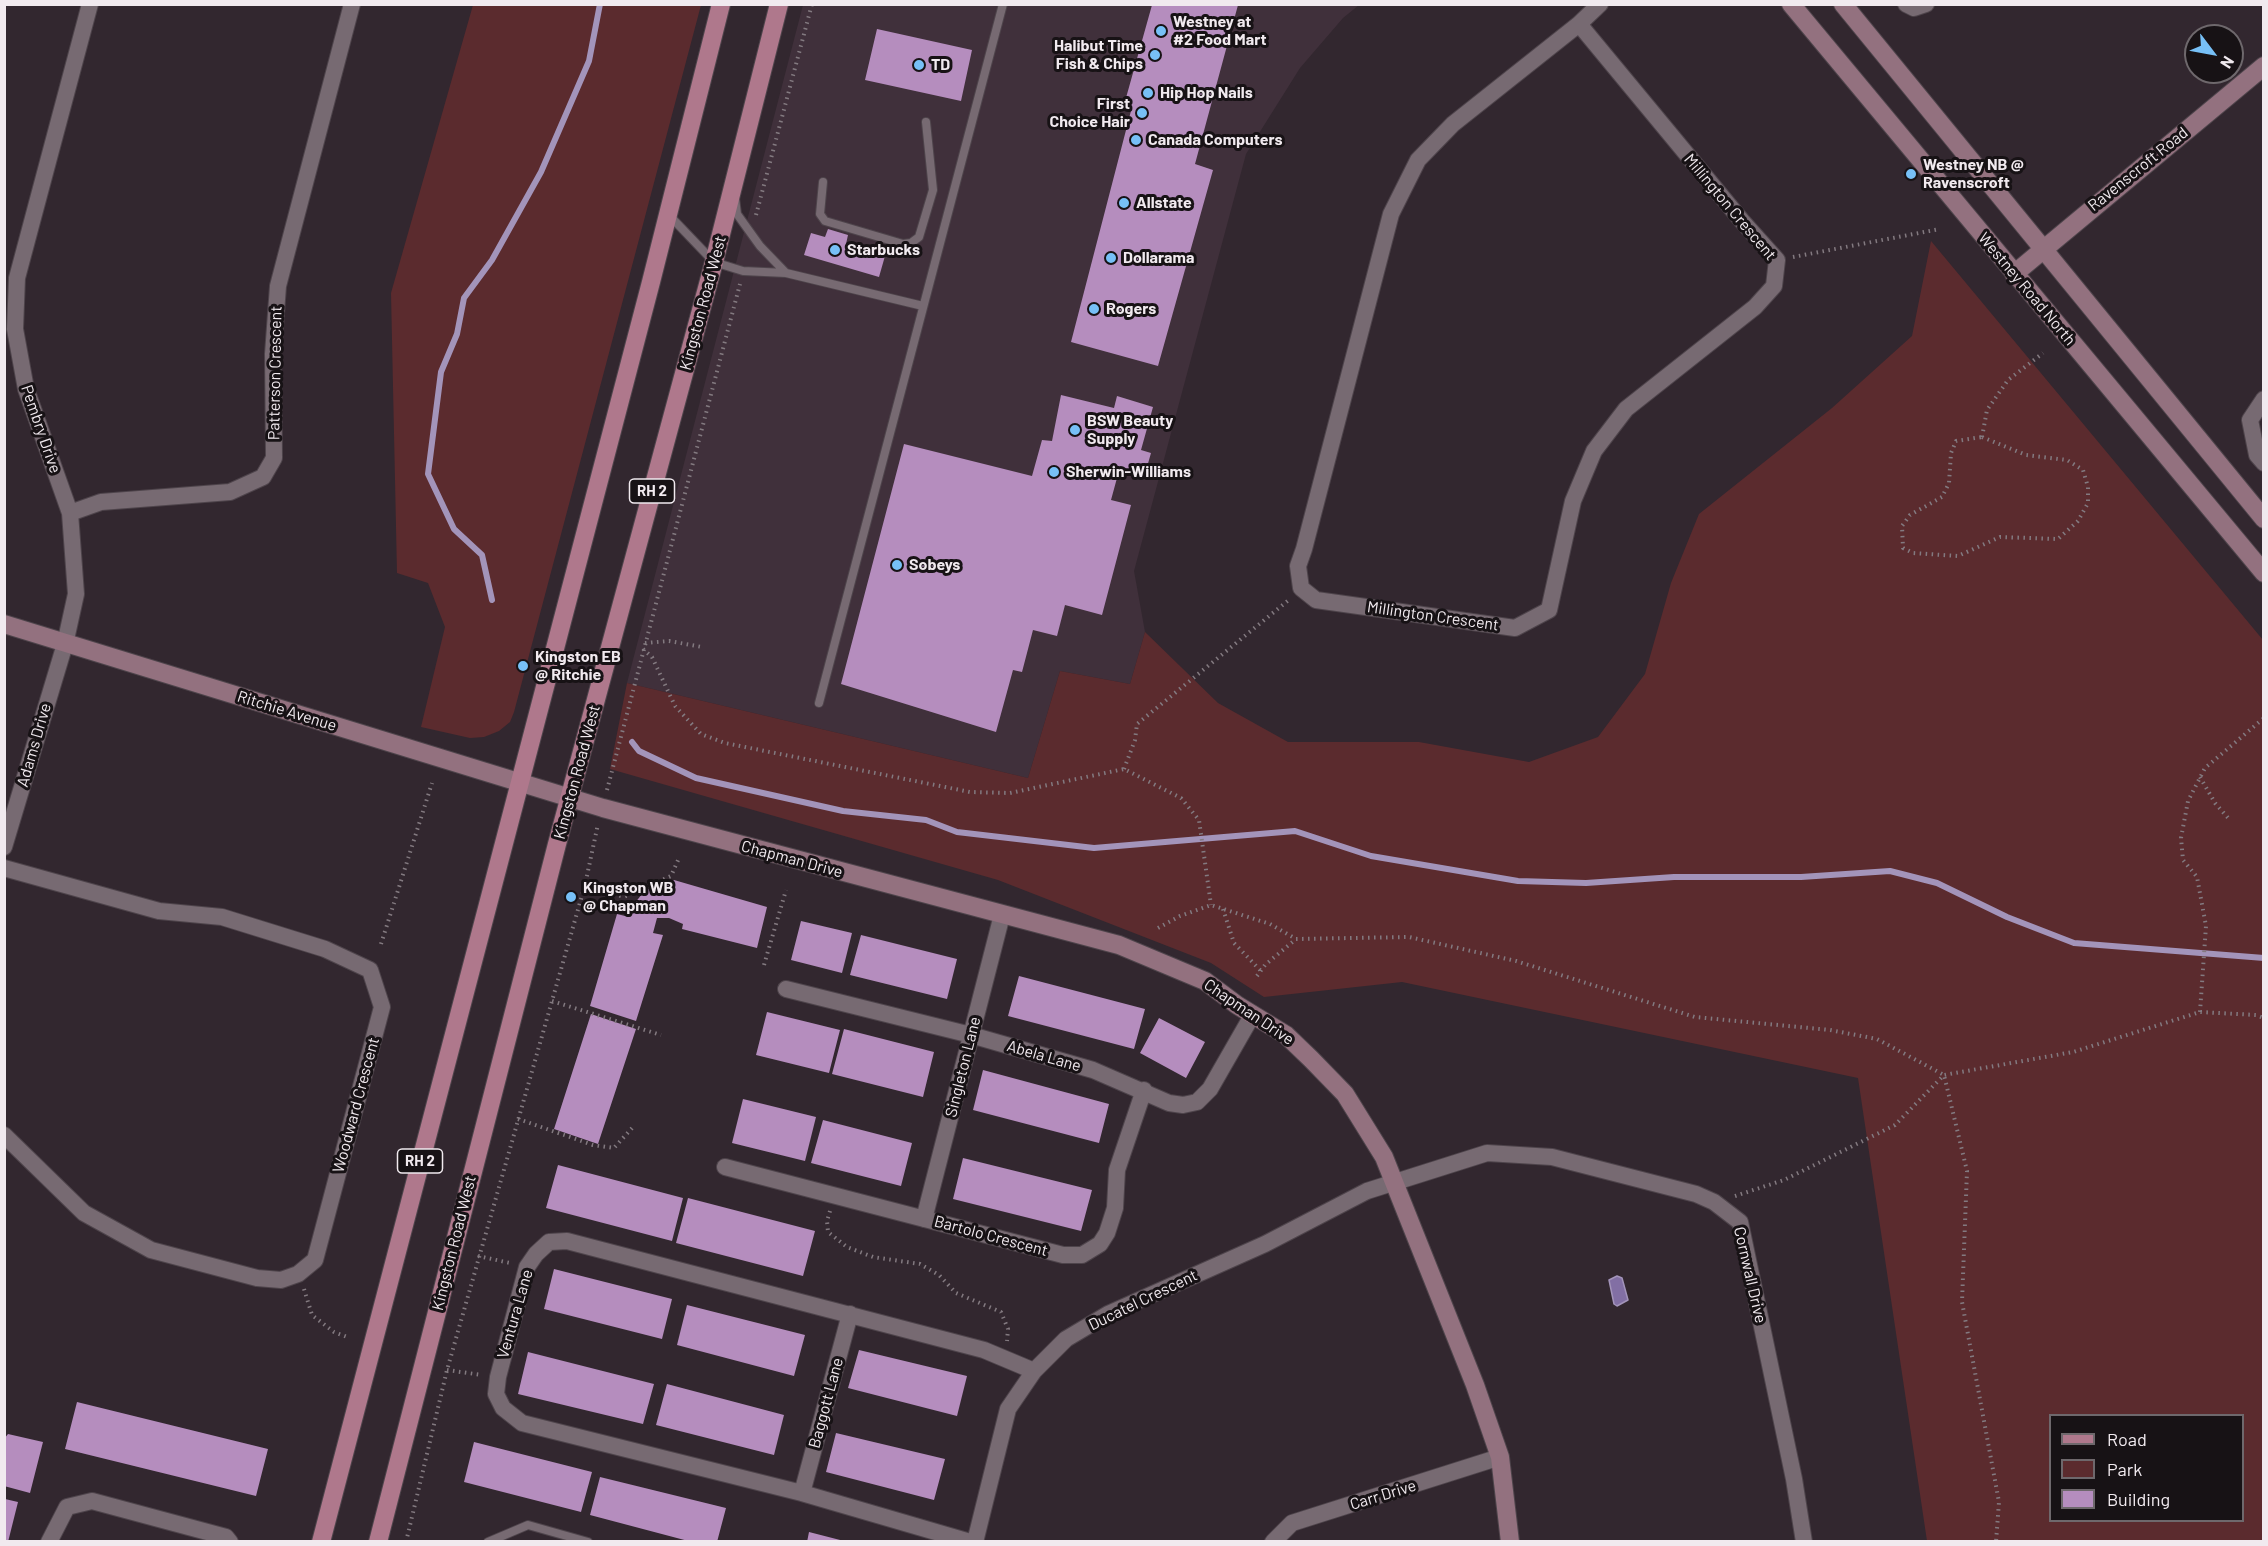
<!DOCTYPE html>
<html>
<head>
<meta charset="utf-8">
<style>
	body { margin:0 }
	#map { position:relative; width:2268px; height:1546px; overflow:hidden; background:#32272f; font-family:Barlow,sans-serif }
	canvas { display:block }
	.frame { position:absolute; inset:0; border:6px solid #f1eaef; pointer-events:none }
	.legend { position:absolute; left:2049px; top:1414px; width:195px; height:108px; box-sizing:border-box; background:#171215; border:2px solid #6e686c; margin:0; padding:8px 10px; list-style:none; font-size:18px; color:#f1eaef }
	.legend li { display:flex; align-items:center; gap:12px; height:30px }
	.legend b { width:30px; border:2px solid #6e686c }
	.north { position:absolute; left:2184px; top:24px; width:60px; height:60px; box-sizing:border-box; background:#171215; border:2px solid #6e686c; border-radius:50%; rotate:122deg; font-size:16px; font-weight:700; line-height:24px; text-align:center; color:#f1eaef }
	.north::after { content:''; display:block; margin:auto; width:21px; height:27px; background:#77c0f7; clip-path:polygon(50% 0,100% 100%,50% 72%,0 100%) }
</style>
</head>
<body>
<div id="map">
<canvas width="2268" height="1546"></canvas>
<div class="frame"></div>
<ul class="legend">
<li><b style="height:8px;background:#af788c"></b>Road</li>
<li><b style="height:16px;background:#5b2b2e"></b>Park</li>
<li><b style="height:16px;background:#b58dbe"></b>Building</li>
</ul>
<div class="north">N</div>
</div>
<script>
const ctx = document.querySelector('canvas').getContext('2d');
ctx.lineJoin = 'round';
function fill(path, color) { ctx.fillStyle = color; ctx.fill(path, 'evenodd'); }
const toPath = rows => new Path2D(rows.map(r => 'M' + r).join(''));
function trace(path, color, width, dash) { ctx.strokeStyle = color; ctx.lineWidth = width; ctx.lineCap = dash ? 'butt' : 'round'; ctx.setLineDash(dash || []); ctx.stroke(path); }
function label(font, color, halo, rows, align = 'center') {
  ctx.font = font + ' Barlow,sans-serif'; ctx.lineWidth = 6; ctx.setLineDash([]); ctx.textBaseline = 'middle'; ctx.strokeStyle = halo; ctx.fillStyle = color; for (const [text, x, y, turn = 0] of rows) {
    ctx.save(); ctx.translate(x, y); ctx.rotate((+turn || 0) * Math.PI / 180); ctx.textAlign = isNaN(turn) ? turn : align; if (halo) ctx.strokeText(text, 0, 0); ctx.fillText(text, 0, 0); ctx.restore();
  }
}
fill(toPath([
	[803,5,1359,5,1343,18,1300,68,1246,154,1134,571,1145,632,1130,684,1060,671,1028,778,627,683]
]), '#40303b');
fill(toPath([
	[473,5,701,5,514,712,510,722,499,731,484,737,470,738,421,727,445,627,428,583,397,573,391,293],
	[1931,241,2263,640,2263,1541,1927,1541,1858,1078,1402,982,1264,997,1211,963,998,880,610,769,627,683,1028,778,1060,671,1130,684,1145,632,1218,703,1288,742,1419,742,1529,762,1598,737,1645,674,1671,583,1699,514,1832,408,1912,336],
	[2050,1416,2242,1416,2242,1520,2050,1520]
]), '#5b2b2e');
const water = toPath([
	[1617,1276,1622,1278,1628,1300,1617,1306,1614,1304,1609,1280,1617,1276]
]);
fill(water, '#826fa4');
trace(water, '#a394ba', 1.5);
trace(toPath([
	[492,600,482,555,454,529,428,474,441,372,457,334,464,298,492,260,541,172,589,61,600,4],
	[632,742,639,751,696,778,843,811,926,820,957,832,1094,848,1295,831,1371,856,1518,881,1586,883,1674,877,1801,877,1890,871,1937,883,2007,917,2074,943,2264,958]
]), '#a394ba', 6);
fill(toPath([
	[1152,5,1238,5,1195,164,1213,170,1158,366,1071,342,1132,107,1124,105],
	[877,29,972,50,961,101,865,80],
	[828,229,848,235,846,244,885,256,879,277,804,255,811,233,825,237],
	[1061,395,1114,408,1117,396,1153,407,1141,450,1151,453,1145,474,1120,467,1111,500,1131,505,1102,615,1065,605,1057,636,1033,630,1022,672,1013,670,996,732,841,684,904,444,1032,476,1042,440,1052,441],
	[674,880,767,907,757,948,682,929,683,924,669,918,657,918,653,933,663,935,636,1021,590,1006,617,914,625,916,645,890],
	[801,921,852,933,842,973,791,960],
	[861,935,957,959,947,999,850,975],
	[1019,976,1145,1009,1134,1049,1008,1016],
	[767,1012,840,1030,829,1073,756,1055],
	[591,1014,636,1029,598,1144,554,1129],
	[1159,1018,1205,1042,1186,1078,1140,1053],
	[844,1029,934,1052,923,1097,832,1074],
	[983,1070,1109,1104,1099,1143,973,1110],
	[743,1099,816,1117,805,1161,732,1143],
	[823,1120,912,1143,901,1186,811,1163],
	[963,1158,1092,1190,1081,1231,953,1199],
	[558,1165,683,1198,672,1241,546,1208],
	[688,1198,815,1231,803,1276,676,1243],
	[554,1269,672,1299,662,1339,544,1309],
	[687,1305,805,1335,794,1376,677,1345],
	[859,1350,967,1376,957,1416,848,1388],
	[528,1352,654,1384,643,1424,518,1394],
	[667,1384,784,1415,774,1455,656,1425],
	[77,1402,268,1449,256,1496,65,1449],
	[836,1433,945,1459,934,1500,826,1472],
	[8,1434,43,1442,30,1493,4,1486,4,1439],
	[474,1442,592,1472,581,1512,464,1482],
	[600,1477,726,1508,717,1542,692,1542,590,1515],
	[5,1499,18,1502,8,1542,5,1542],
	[809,1532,844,1541,844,1542,807,1542]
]), '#b58dbe');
const lane = toPath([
	[823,182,820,214,825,221,903,244,911,243,919,237,933,190,926,122],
	[735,198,737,214,760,246,786,273],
	[668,214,714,262,743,271,786,273,923,306],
	[819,703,1003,4],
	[488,1542,528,1525,588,1542]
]);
const street = toPath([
	[1906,4,1914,8,1926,4],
	[1579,24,1742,221,1777,260,1774,286,1755,307,1626,409,1594,451,1573,501,1549,610,1515,628,1316,600,1301,588,1298,566,1304,549,1391,214,1418,160,1453,124,1579,24,1600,4],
	[2264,399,2250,420,2257,455,2264,463],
	[70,513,101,502,230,492,263,477,274,458,273,354,278,286,352,4],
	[4,847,65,644,76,594,70,513,26,389,15,329,17,278,90,4],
	[4,868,159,911,222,917,325,949,370,970,382,1007,315,1260,298,1274,281,1280,257,1278,151,1250,84,1213,4,1135],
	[786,989,971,1035,1093,1070,1169,1103,1183,1105,1197,1102,1210,1089,1253,1014],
	[725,1167,1063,1255,1082,1255,1100,1244,1107,1233,1115,1208,1117,1170,1144,1090],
	[924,1219,1002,915],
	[802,1493,850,1314],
	[49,1542,67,1507,92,1501,226,1537,230,1542],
	[970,1542,802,1493,522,1423,503,1408,496,1394,498,1377,527,1267,536,1254,549,1242,567,1241,984,1350,1034,1371],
	[975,1542,1008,1409,1034,1371,1066,1339,1108,1314,1265,1244,1367,1191,1487,1153,1552,1157,1696,1194,1714,1202,1740,1222,1794,1479,1804,1542],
	[1273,1542,1292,1523,1500,1457]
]);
const secondary = toPath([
	[1791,4,2264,573],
	[1843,4,2264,519],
	[2014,274,2264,66],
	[4,624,603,808,1119,945,1205,981,1237,1005,1286,1035,1311,1059,1345,1094,1384,1157,1475,1385,1500,1457,1510,1542]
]);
const primary = toPath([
	[321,1542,651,282,721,4],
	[378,1542,557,844,714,262,779,4]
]);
trace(lane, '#4e444b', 10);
trace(street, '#4e444b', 18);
trace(secondary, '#4e444b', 20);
trace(primary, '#4e444b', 20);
trace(toPath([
	[756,215,812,4],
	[1793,257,1940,229],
	[1982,437,2026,455,2067,460,2083,470,2088,487,2088,503,2078,521,2058,539,2000,537,1958,556,1913,553,1903,548,1902,526,1910,515,1942,497,1949,483,1951,453,1956,441,1982,437],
	[1982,437,1987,410,2008,380,2043,353],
	[645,643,669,641,702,647],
	[643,649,652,657,675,706,701,734,725,743,970,792,1010,793,1124,769,1181,798,1199,820,1211,905],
	[1124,769,1135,740,1137,724,1290,599],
	[2200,777,2215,803,2229,819],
	[607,790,740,284],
	[585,885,624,897,671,876,679,858],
	[1223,909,1234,943,1261,971],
	[1158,928,1180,916,1211,905,1270,924,1296,939,1409,937,1516,961,1695,1017,1830,1030,1877,1039,1944,1075,1967,1171,1962,1302,1999,1502,1996,1542],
	[381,944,432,783],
	[764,965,786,890],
	[1257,976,1265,965,1296,939],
	[552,1001,661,1035],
	[2200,1012,2206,926,2197,877,2183,860,2181,838,2188,801,2205,768,2264,718],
	[518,1119,593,1145,614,1148,633,1127],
	[1735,1196,1784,1180,1895,1125,1944,1075,2073,1052,2200,1012,2256,1015,2264,1018],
	[830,1211,827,1221,828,1232,847,1247,873,1257,920,1264,939,1275,956,1293,1001,1312,1008,1329,1007,1341],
	[478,1256,510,1263],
	[304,1289,312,1315,334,1332,347,1337],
	[447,1370,482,1375],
	[406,1542,447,1370,585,885,598,824]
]), '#837a80', 4, [1.5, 4.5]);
trace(lane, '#776a72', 8);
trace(street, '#776a72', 16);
trace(secondary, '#93717f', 18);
trace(primary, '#af788c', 18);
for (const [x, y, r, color] of [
	[1161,31,6,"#77c0f7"],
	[1155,55,6,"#77c0f7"],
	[919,65,6,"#77c0f7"],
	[1148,93,6,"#77c0f7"],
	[1142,113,6,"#77c0f7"],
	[1136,140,6,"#77c0f7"],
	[1911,174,6,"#77c0f7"],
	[1124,203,6,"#77c0f7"],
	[835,250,6,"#77c0f7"],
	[1111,258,6,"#77c0f7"],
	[1094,309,6,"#77c0f7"],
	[1075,430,6,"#77c0f7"],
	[1054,472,6,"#77c0f7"],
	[897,565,6,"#77c0f7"],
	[523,666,6,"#77c0f7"],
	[571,897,6,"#77c0f7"]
]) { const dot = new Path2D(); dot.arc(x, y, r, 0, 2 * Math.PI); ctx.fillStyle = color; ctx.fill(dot); trace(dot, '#171215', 2); }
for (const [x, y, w] of [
	[652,491,45],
	[420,1161,45]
]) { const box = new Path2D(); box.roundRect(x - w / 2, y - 12, w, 24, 4.5); ctx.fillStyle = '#171215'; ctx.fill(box); trace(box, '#f1eaef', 1.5); }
label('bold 15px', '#f1eaef', null, [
	["RH 2",652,491],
	["RH 2",420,1161]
]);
label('bold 16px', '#f1eaef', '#171215', [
	["Westney at",1173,22],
	["#2 Food Mart",1173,40],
	["Halibut Time",1143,46,"right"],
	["Fish & Chips",1143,64,"right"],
	["TD",931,65],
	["Hip Hop Nails",1160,93],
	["First",1130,104,"right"],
	["Choice Hair",1130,122,"right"],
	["Canada Computers",1148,140],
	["Westney NB @",1923,165],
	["Ravenscroft",1923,183],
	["Allstate",1136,203],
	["Starbucks",847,250],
	["Dollarama",1123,258],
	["Rogers",1106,309],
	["BSW Beauty",1087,421],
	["Supply",1087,439],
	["Sherwin-Williams",1066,472],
	["Sobeys",909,565],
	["Kingston EB",535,657],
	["@ Ritchie",535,675],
	["Kingston WB",583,888],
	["@ Chapman",583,906]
], 'left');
label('16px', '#f1eaef', '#171215', [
	["Ravenscroft Road",2138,169,-39],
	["Millington Crescent",1730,207,50],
	["Westney Road North",2027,289,50],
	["Kingston Road West",703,303,-75],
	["Patterson Crescent",275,373,-89],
	["Pembry Drive",41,429,71],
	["Millington Crescent",1433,616,8],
	["Ritchie Avenue",287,711,17],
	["Adams Drive",34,745,-74],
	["Kingston Road West",577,772,-75],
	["Chapman Drive",792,859,15],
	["Chapman Drive",1249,1012,34],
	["Abela Lane",1044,1056,16],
	["Singleton Lane",963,1067,-76],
	["Woodward Crescent",356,1105,-75],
	["Bartolo Crescent",991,1236,15],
	["Kingston Road West",454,1243,-76],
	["Cornwall Drive",1750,1275,77],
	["Ducatel Crescent",1143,1300,-26],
	["Ventura Lane",515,1314,-74],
	["Baggott Lane",826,1403,-75],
	["Carr Drive",1383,1495,-17]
]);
</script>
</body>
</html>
